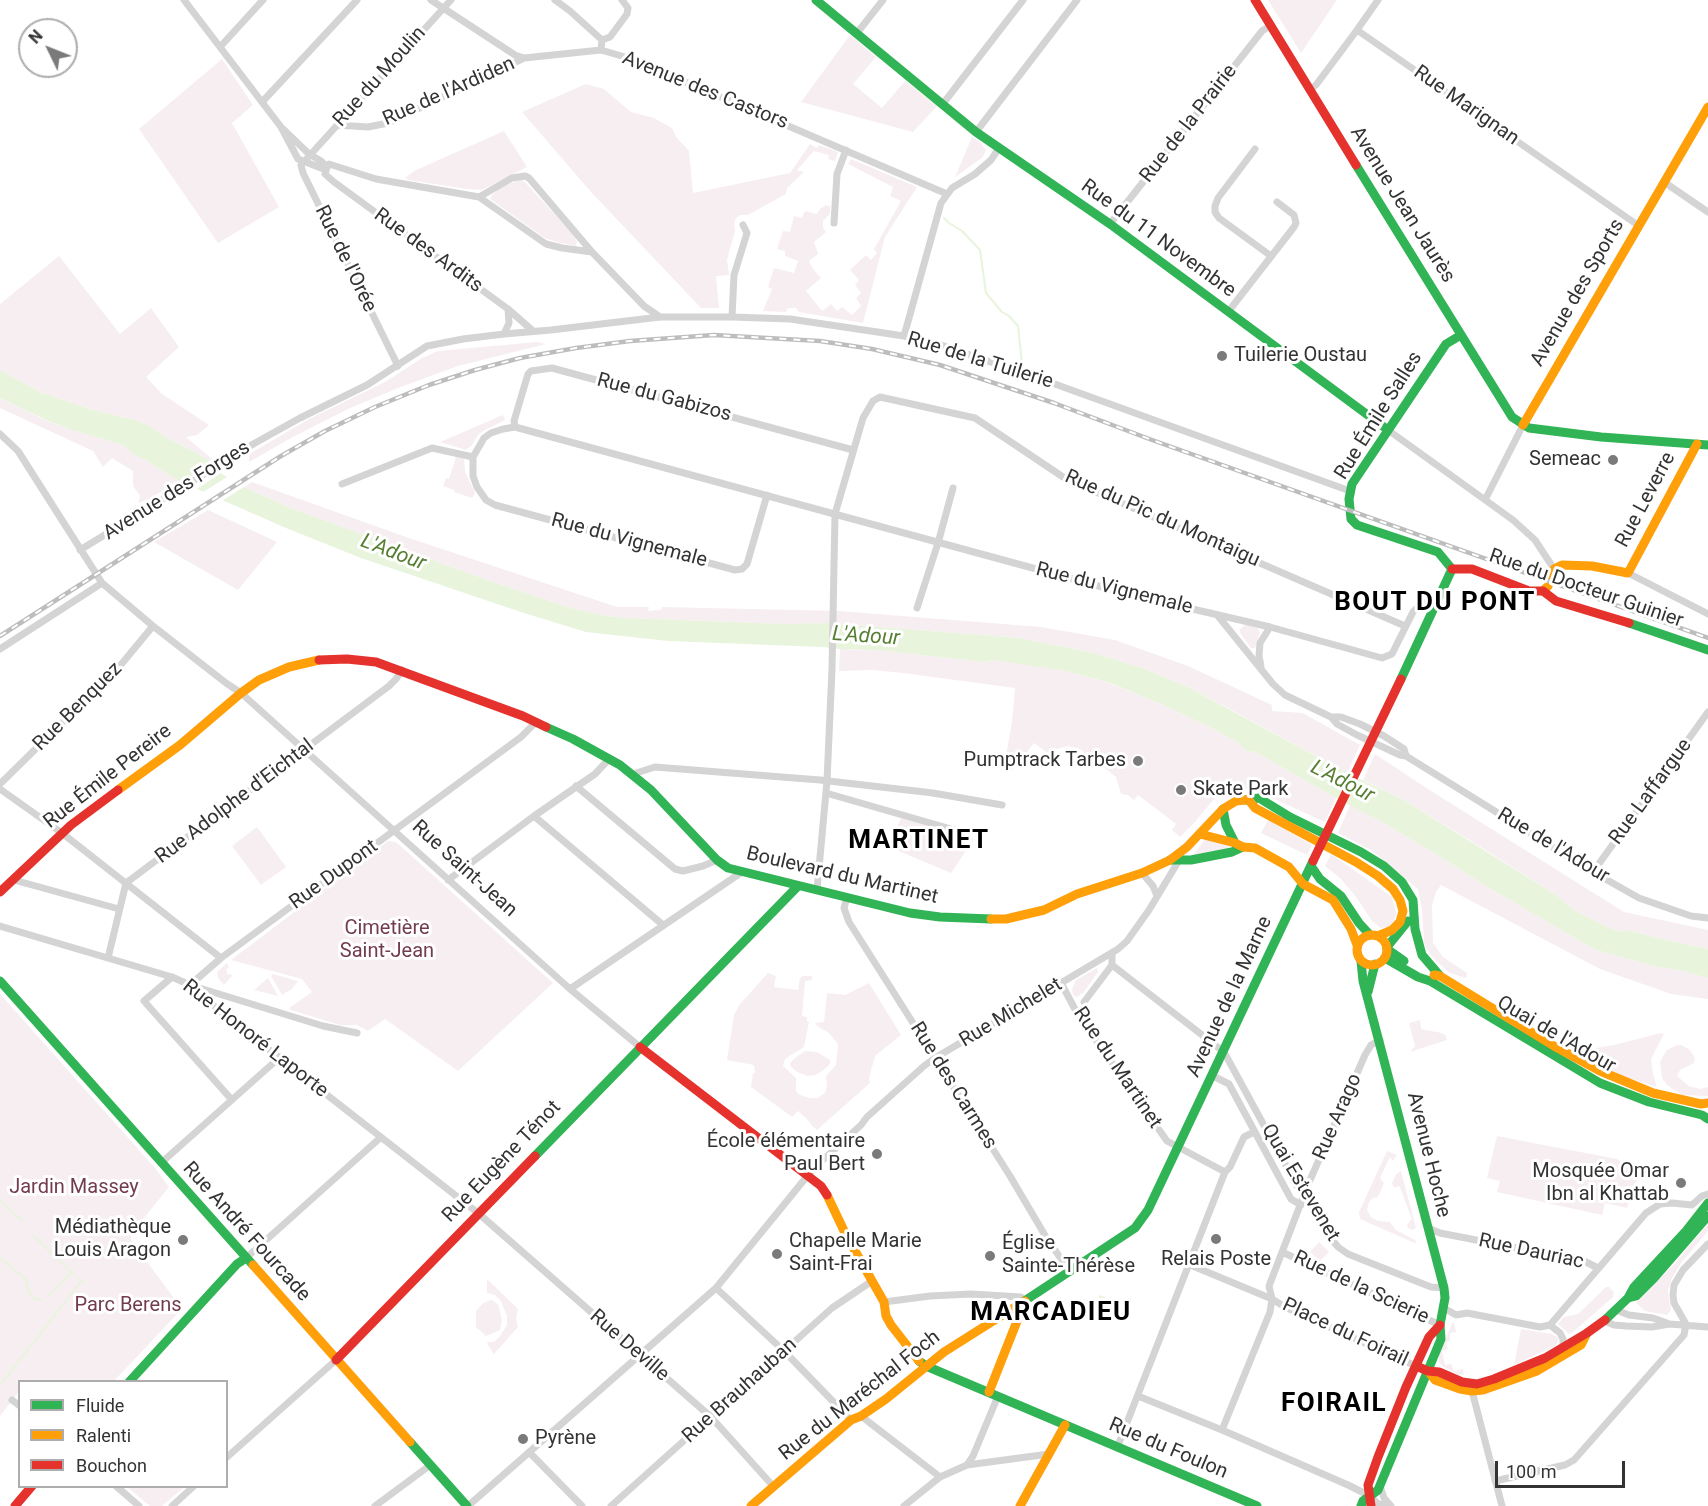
<!DOCTYPE html>
<html>
<head>
<meta charset="utf-8">
<style>
	body { margin:0 }
	#map { position:relative; width:1708px; height:1506px; overflow:hidden; background:#fff; font-family:Roboto,sans-serif }
	canvas { display:block }
	.legend { position:absolute; left:18px; top:1380px; width:210px; height:108px; box-sizing:border-box; background:#fff; border:2px solid #adadad; margin:0; padding:8px 10px; list-style:none; font-size:18px; color:#333 }
	.legend li { display:flex; align-items:center; gap:12px; height:30px }
	.legend b { width:30px; border:2px solid #adadad }
	.north { position:absolute; left:18px; top:18px; width:60px; height:60px; box-sizing:border-box; background:#fff; border:2px solid #adadad; border-radius:50%; rotate:313deg; font-size:16px; font-weight:700; line-height:24px; text-align:center; color:#333 }
	.north::after { content:''; display:block; margin:auto; width:21px; height:27px; background:#7a7a7a; clip-path:polygon(50% 0,100% 100%,50% 72%,0 100%) }
	.scale { position:absolute; left:1495px; top:1461px; width:130px; height:27px; box-sizing:border-box; border:3px solid #333; border-top:0; padding-left:8px; font-size:18px; line-height:21px; white-space:nowrap; color:#333; -webkit-text-stroke:4px #fff; paint-order:stroke }
</style>
</head>
<body>
<div id="map">
<canvas width="1708" height="1506"></canvas>
<ul class="legend">
<li><b style="height:8px;background:#30b455"></b>Fluide</li>
<li><b style="height:8px;background:#ff9f0a"></b>Ralenti</li>
<li><b style="height:8px;background:#e5322d"></b>Bouchon</li>
</ul>
<div class="north">N</div>
<div class="scale">100 m</div>
</div>
<script>
const ctx = document.querySelector('canvas').getContext('2d');
ctx.lineJoin = 'round';
function fill(path, color) { ctx.fillStyle = color; ctx.fill(path, 'evenodd'); }
const toPath = rows => new Path2D(rows.map(r => 'M' + r).join(''));
function trace(path, color, width, dash) { ctx.strokeStyle = color; ctx.lineWidth = width; ctx.lineCap = dash ? 'butt' : 'round'; ctx.setLineDash(dash || []); ctx.stroke(path); }
function label(font, color, halo, rows, align = 'center') {
  ctx.font = font + ' Roboto,sans-serif'; ctx.lineWidth = 6; ctx.setLineDash([]); ctx.textBaseline = 'middle'; ctx.strokeStyle = halo; ctx.fillStyle = color; for (const [text, x, y, turn = 0] of rows) {
    ctx.save(); ctx.translate(x, y); ctx.rotate((+turn || 0) * Math.PI / 180); ctx.textAlign = isNaN(turn) ? turn : align; if (halo) ctx.strokeText(text, 0, 0); ctx.fillText(text, 0, 0); ctx.restore();
  }
}
fill(toPath([
	[1268,0,1337,0,1301,53],
	[850,35,876,57,853,84,882,108,905,81,937,106,913,132,801,102],
	[222,59,253,105,232,123,279,207,218,243,139,129],
	[586,84,604,89,631,112,654,118,672,128,677,138,689,151,693,193,790,173,810,144,817,148,819,145,838,152,835,161,828,159,829,155,814,151,797,170,804,172,787,188,786,194,748,215,740,215,736,218,734,224,735,231,727,260,729,275,716,276,719,308,701,308,591,192,522,112],
	[504,131,527,167,490,186,481,190,467,189,408,180,405,178,414,171],
	[972,137,981,143,986,150,983,157,955,177],
	[851,159,917,187,885,237,863,323,799,312,796,308,788,308,786,312,763,311,772,289,768,287,774,268,794,273,798,261,785,256,785,251,777,249,783,231,790,232,794,216,802,218,805,211,817,214,820,209,826,205,830,206,830,214,823,221,823,228,826,232,814,242,818,254,809,261,813,269,821,278,806,291,822,311,831,304,837,311,842,307,852,315,861,306,856,298,861,293,855,285,859,280,850,270,866,255,871,260,877,253,874,249,901,201,890,196,893,187,848,164],
	[522,179,573,234,577,241,576,246,560,243,545,238,490,199,492,195,501,187],
	[59,256,120,334,151,308,179,347,146,377,162,394,209,425,197,435,186,437,212,459,209,461,195,452,165,437,150,426,135,420,93,410,40,392,0,370,0,304],
	[537,342,546,344,458,366,398,388,348,409,293,437,249,462,249,454,280,436,309,419,385,382,422,358,438,351],
	[0,398,45,420,69,429,123,445,133,454,147,461,179,481,149,499,138,503,140,496,133,486,133,471,112,458,103,467,93,451,0,408],
	[503,415,505,420,483,431,478,435,472,445,466,450,440,442],
	[456,457,464,458,465,472,475,492,474,495,472,498,454,492,454,490,443,486,446,478,449,479],
	[252,482,409,538,617,607,649,607,648,611,661,610,662,607,839,611,1041,627,1115,640,1188,666,1272,705,1272,711,1303,713,1360,745,1347,773,1228,708,1188,687,1145,669,1094,653,1020,638,827,623,784,624,628,618,606,616,570,608,487,580,288,507,244,487],
	[208,510,277,542,238,590,154,542],
	[1245,625,1258,628,1260,633,1255,648,1251,648,1240,633,1240,629],
	[840,649,876,650,984,662,992,660,1026,664,1066,671,1109,683,1161,704,1210,727,1240,744,1242,748,1249,752,1254,751,1336,798,1325,822,1255,790,1241,788,1218,794,1195,822,1180,837,1172,830,1176,824,1138,795,1134,800,1128,795,1121,794,1116,777,1080,749,1068,746,1057,749,1049,754,1034,743,1013,770,1004,767,1012,722,1015,688,903,673,873,670,839,671],
	[1375,754,1431,791,1624,912,1708,930,1708,949,1653,937,1628,930,1621,932,1607,927,1575,911,1556,895,1479,846,1404,800,1363,780],
	[1350,805,1382,822,1439,856,1489,888,1596,950,1657,967,1679,970,1708,978,1708,999,1671,994,1600,969,1441,885,1436,892,1432,905,1433,943,1443,957,1467,973,1466,978,1450,973,1436,961,1429,953,1424,943,1422,909,1418,889,1371,850,1338,833],
	[901,818,974,839,951,873,889,847],
	[1268,820,1312,845,1307,855,1261,833],
	[257,827,286,867,261,885,232,846],
	[1205,839,1208,839,1229,847,1229,850,1192,857],
	[388,841,396,842,553,983,458,1071,385,1019,368,1031,357,1025,340,1025,291,1010,289,1008,312,992,302,979,231,960],
	[1331,854,1392,897,1396,914,1394,921,1388,927,1381,928,1372,921,1356,897,1340,878,1325,866],
	[227,963,229,968,226,969,228,975,231,974,232,976,224,985,218,978,217,972],
	[1097,968,1098,972,1084,992,1077,997,1073,995,1072,989,1076,980],
	[768,973,776,976,774,987,798,990,800,978,803,976,812,976,812,980,805,981,802,1016,807,1017,807,1021,809,1022,804,1047,785,1059,783,1066,796,1078,796,1091,800,1095,810,1098,818,1098,825,1093,827,1086,826,1076,836,1065,838,1044,829,1033,817,1026,815,1023,824,1022,827,993,845,995,869,983,901,1035,875,1056,869,1078,870,1083,817,1130,811,1125,811,1124,805,1117,798,1111,792,1117,751,1087,753,1073,755,1073,754,1065,727,1060,734,1015,740,1004],
	[273,974,298,981,292,989,282,995,271,976],
	[268,978,278,996,254,990],
	[0,994,155,1168,169,1187,131,1234,131,1240,182,1309,114,1381,20,1382,19,1394,18,1393,0,1416],
	[1420,1020,1421,1029,1442,1033,1446,1036,1447,1040,1410,1052,1415,1046,1409,1023],
	[1661,1033,1664,1034,1651,1059,1653,1074,1657,1087,1622,1076,1576,1051,1577,1049,1590,1049,1614,1045],
	[1677,1045,1681,1045,1690,1050,1695,1058,1694,1063,1680,1070,1677,1076,1689,1086,1700,1089,1708,1087,1708,1096,1682,1095,1667,1085,1662,1078,1660,1062,1663,1056,1667,1050],
	[805,1051,817,1052,830,1060,830,1064,826,1068,816,1075,807,1076,797,1072,791,1067,790,1063,795,1058],
	[1497,1136,1617,1159,1635,1171,1637,1178,1627,1208,1605,1203,1602,1215,1497,1192,1500,1181,1487,1178],
	[1387,1151,1397,1155,1393,1161,1390,1157,1380,1178,1384,1183,1378,1197,1373,1198,1369,1202,1367,1210,1371,1217,1378,1221,1390,1222,1396,1230,1415,1240,1417,1244,1360,1219,1359,1212],
	[1401,1171,1416,1228,1412,1230,1408,1228,1407,1225,1412,1219,1401,1190,1399,1186,1394,1188,1392,1183,1396,1174],
	[1708,1224,1708,1231,1681,1263,1672,1278,1668,1291,1671,1310,1667,1315,1645,1311,1636,1303,1676,1262],
	[1319,1242,1329,1252,1320,1261,1310,1252],
	[487,1279,518,1309,516,1318,518,1327,494,1354,487,1344,488,1342,494,1342,500,1336,507,1325,507,1316,501,1301,495,1295,487,1293],
	[1606,1287,1609,1287,1614,1292,1613,1297,1572,1333,1569,1334,1558,1324,1564,1317,1578,1314],
	[491,1300,498,1304,502,1320,500,1330,486,1336,476,1327,476,1311,483,1303],
	[1454,1323,1456,1332,1450,1333,1450,1341,1446,1342,1448,1349,1442,1351,1445,1365,1451,1364,1454,1371,1463,1369,1464,1374,1459,1375,1442,1366,1439,1362,1439,1354,1452,1324],
	[1521,1329,1552,1334,1558,1338,1558,1342,1555,1346,1514,1365],
	[181,1486,183,1488,162,1506,150,1506,127,1487]
]), '#f7eef2');
fill(toPath([
	[0,370,40,392,93,410,135,420,150,426,165,437,195,452,209,461,222,474,244,487,288,507,487,580,570,608,606,616,628,618,784,624,827,623,1020,638,1094,653,1145,669,1188,687,1347,773,1404,800,1556,895,1575,911,1607,927,1621,932,1628,930,1653,937,1708,949,1708,978,1679,970,1657,967,1596,950,1489,888,1439,856,1382,822,1336,798,1254,751,1249,752,1242,748,1240,744,1210,727,1161,704,1110,683,1066,671,992,660,984,662,876,650,840,649,823,647,668,641,586,632,524,613,361,558,286,528,179,481,147,461,133,454,123,445,69,429,46,420,0,398],
	[1100,1295,1113,1301,1108,1314,1101,1313,1093,1308]
]), '#e8f4dc');
fill(toPath([
	[214,462,224,471,194,491,179,484],
	[230,475,247,485,220,502,200,494]
]), '#fff');
trace(toPath([
	[944,218,949,223,962,231,980,250,986,293,1002,312,1009,316,1018,326,1022,364],
	[0,1201,22,1221],
	[33,1235,72,1273],
	[0,1258,26,1279,29,1293,33,1298,41,1300],
	[49,1296,71,1272],
	[1,1384,82,1280,77,1277]
]), '#e8f4dc', 2);
trace(toPath([
	[184,0,281,127,298,159,326,170],
	[431,0,515,55,524,58,601,50,632,59,947,194],
	[555,0,570,11,602,40,601,50],
	[1357,30,1378,0],
	[857,33,883,0],
	[602,40,610,37,627,14,628,8,622,0],
	[220,47,263,0],
	[1309,90,1316,85,1357,30,1639,226],
	[263,101,357,0],
	[942,105,1023,0],
	[337,125,368,127,388,123,524,58],
	[281,127,309,154,321,161,327,167,325,174,334,182,508,309,533,331],
	[976,132,1077,0],
	[1255,149,1218,198,1215,206,1215,212,1219,218,1271,256],
	[327,167,329,164,376,179,479,197,546,244,562,248,592,252,644,306,660,317],
	[1664,182,1708,212],
	[479,197,512,178,525,176,529,178,592,252],
	[834,223,837,174,846,150],
	[1110,224,1262,31,1270,26],
	[1228,312,1294,227,1296,223,1294,215,1277,202],
	[732,317,734,275,747,233,743,225],
	[504,334,509,323,508,309],
	[904,336,941,203,952,188,975,174,991,160,999,148],
	[398,366,303,173,301,165,451,0],
	[515,427,514,421,528,374,531,371,552,368,853,450],
	[1388,430,1513,520,1535,540,1554,569],
	[0,434,18,451,102,583,153,626,226,683,241,693,570,989,640,1047],
	[473,457,484,438,491,433,503,429,515,427,1128,594,1270,627,1382,658,1392,654,1413,612,1418,607,1423,603,1435,603],
	[342,484,432,448,473,457,473,476,477,487,486,500,495,505,735,570,742,569,747,564,767,495],
	[1485,500,1523,425],
	[80,550,255,443,300,418,367,385,427,346,463,339,504,334,551,330,660,317,732,317,790,319,904,336,944,346,1052,383,1350,491],
	[1628,573,1708,614],
	[917,608,938,543,953,488],
	[1218,616,1273,684,1285,695,1331,717,1337,724,1357,735,1400,755,1406,756,1593,872,1639,898,1691,916,1708,918],
	[0,649,102,583],
	[1261,667,1259,656,1260,643,1270,627],
	[1331,717,1341,717,1360,724,1384,736,1404,749,1406,756],
	[633,774,655,767,820,780,933,793,1002,805],
	[0,784,119,667,153,626],
	[576,786,675,869,683,871,703,866,717,860],
	[0,789,62,833,221,958],
	[826,793,965,833],
	[534,816,663,925],
	[1593,872,1708,712],
	[1142,873,1153,886,1157,896],
	[14,880,119,909],
	[448,880,534,816,595,774,609,759],
	[817,890,827,781,832,669,835,514,863,418,873,401,880,397,975,418,1066,479,1405,626],
	[847,897,844,908,849,922,1010,1176,1046,1237,1070,1272],
	[0,926,172,977,190,985,221,1012,478,1213,711,1417,773,1486],
	[1112,953,1112,965,1224,1052,1297,1186,1301,1188,1330,1237,1338,1247,1348,1254,1431,1287,1444,1288],
	[108,958,126,883,389,686,396,679,402,670],
	[172,977,144,1001,232,1100],
	[1061,983,1077,1013,1167,1141,1225,1172,1117,1448],
	[190,985,221,958,521,737,536,722],
	[193,986,323,1026,357,1033],
	[570,989,742,872],
	[1084,1002,1112,965],
	[1213,1076,1229,1084,1291,1199,1301,1205],
	[161,1163,280,1057],
	[1225,1172,1230,1167,1244,1137,1254,1132],
	[1428,1228,1440,1233,1584,1261,1598,1268],
	[1282,1252,1440,1325],
	[246,1258,380,1138],
	[1188,1264,1272,1299,1285,1307,1416,1366],
	[716,1288,784,1351,851,1420],
	[884,1302,930,1296,971,1294,1021,1297,1025,1301],
	[1444,1308,1456,1315,1467,1313,1540,1327,1550,1325],
	[1616,1310,1629,1315,1653,1318,1667,1323],
	[1604,1321,1614,1325,1626,1326,1652,1327,1669,1324,1708,1327],
	[1550,1325,1646,1213,1660,1204,1672,1203,1692,1205,1702,1196,1708,1194],
	[1550,1325,1560,1333,1563,1339,1563,1347],
	[1472,1391,1502,1506],
	[1138,1396,1222,1430,1348,1485,1370,1496,1377,1503,1386,1506],
	[12,1400,20,1406],
	[861,1416,940,1477],
	[1222,1430,1270,1312,1272,1299,1269,1286,1307,1187,1365,1055,1371,1045,1380,1040],
	[529,1452,582,1506],
	[226,1458,336,1360],
	[967,1465,973,1456,998,1396],
	[1495,1481,1565,1465,1574,1460,1684,1335,1686,1324,1674,1303,1673,1295,1674,1285,1683,1270,1708,1244],
	[116,1486,139,1506],
	[1380,1486,1384,1498,1391,1506],
	[172,1506,194,1486],
	[375,1506,429,1466],
	[468,1506,716,1288,813,1169,861,1125,867,1117,924,1066,935,1058,1118,949,1127,941,1149,910,1181,857],
	[611,1506,832,1308,872,1281],
	[904,1506,940,1477,967,1465,1049,1454]
]), '#d4d4d4', 7);
trace(toPath([
	[816,0,976,132,1110,224,1388,430],
	[1356,165,1512,417,1529,428,1601,437,1708,445],
	[1452,569,1438,552,1357,525,1351,519,1349,499,1352,484,1446,344,1461,335],
	[1629,623,1708,650],
	[1401,679,1452,569],
	[546,727,573,739,620,765,651,790,717,860,728,868,910,913,940,917,991,919],
	[1245,800,1259,798,1290,817,1361,852,1384,866,1402,882,1413,900,1415,929,1422,955,1440,976],
	[1223,809,1226,825,1235,843],
	[1170,860,1191,860,1232,852,1243,847],
	[1311,866,1320,879,1341,896,1359,923,1370,935],
	[1387,947,1408,921],
	[1387,949,1404,961],
	[1385,958,1418,977,1430,981,1600,1083,1649,1102,1702,1115,1708,1119],
	[1361,961,1363,981,1444,1288,1445,1298,1440,1325,1441,1339,1378,1490,1363,1501,1361,1506],
	[0,981,253,1265],
	[1368,992,1375,964],
	[535,1156,798,886],
	[1628,1298,1636,1296,1654,1278,1708,1216],
	[1020,1304,1135,1228,1148,1210,1313,861],
	[1605,1320,1628,1298,1634,1287,1686,1231,1708,1203],
	[919,1361,926,1366,1257,1506],
	[129,1382,237,1264,246,1258],
	[410,1442,467,1506]
]), '#30b455', 9);
trace(toPath([
	[1523,425,1708,107],
	[1543,591,1548,586,1554,569,1562,565,1592,566,1628,573,1697,444],
	[118,790,180,745,241,693,259,680,289,667,319,660],
	[1248,799,1255,808,1356,862,1378,876,1393,889,1400,900,1403,911,1400,922,1392,930,1378,936],
	[1200,834,1235,843,1243,847,1255,848,1289,867,1303,884,1333,900,1351,929,1357,945],
	[991,919,1006,919,1044,910,1077,894,1142,873,1170,860,1187,847,1223,809,1236,801,1245,800],
	'1357 950a15 15 0 1 1 30 0a15 15 0 1 1-30 0Z',
	[1434,975,1440,976,1554,1046,1600,1071,1653,1093,1701,1104,1708,1103],
	[827,1195,846,1235,884,1302,886,1316,891,1325,919,1361],
	[253,1265,410,1442],
	[1428,1371,1435,1380,1460,1389,1472,1391,1483,1390,1537,1371,1581,1345,1587,1333],
	[989,1392,1025,1301],
	[751,1506,851,1420,861,1416,886,1399,944,1352,1020,1304],
	[1020,1506,1065,1425]
]), '#ff9f0a', 9);
trace(toPath([
	[1255,0,1356,165],
	[1452,569,1472,569,1529,591,1543,591,1556,601,1629,623],
	[319,660,347,659,376,662,523,716,546,727],
	[0,892,71,825,118,790],
	[640,1047,821,1186,827,1195],
	[336,1360,535,1156],
	[1416,1366,1428,1371,1439,1372,1462,1382,1477,1384,1494,1379,1545,1358,1587,1333,1605,1320],
	[15,1506,32,1486],
	[1371,1506,1368,1485,1378,1457,1406,1387,1429,1337,1440,1325]
]), '#e5322d', 9);
const rail = toPath([
	[0,636,281,456,325,431,375,407,429,385,475,370,520,358,576,348,630,341,714,335,820,341,872,349,940,365,1054,403,1152,440,1708,638]
]);
trace(rail, '#bdbdbd', 4.5);
trace(rail, '#fff', 2, [7]);
trace(toPath([
	[1313,861,1401,679]
]), '#e5322d', 9);
for (const [x, y, r, color] of [
	[1222,356,6,"#7a7a7a"],
	[1613,460,6,"#7a7a7a"],
	[1138,761,6,"#7a7a7a"],
	[1181,790,6,"#7a7a7a"],
	[877,1154,6,"#7a7a7a"],
	[1681,1183,6,"#7a7a7a"],
	[1216,1239,6,"#7a7a7a"],
	[183,1240,6,"#7a7a7a"],
	[777,1254,6,"#7a7a7a"],
	[990,1256,6,"#7a7a7a"],
	[523,1439,6,"#7a7a7a"]
]) { const dot = new Path2D(); dot.arc(x, y, r, 0, 2 * Math.PI); ctx.fillStyle = color; ctx.fill(dot); trace(dot, '#fff', 2); }
label('20px', '#333', '#fff', [
	["Rue du Moulin",380,77,-48],
	["Avenue des Castors",705,91,22],
	["Rue de l'Ardiden",449,92,-24],
	["Rue Marignan",1466,106,35],
	["Rue de la Prairie",1189,124,-52],
	["Avenue Jean Jaurès",1402,205,58],
	["Rue du 11 Novembre",1158,239,36],
	["Rue des Ardits",428,251,36],
	["Rue de l'Orée",345,259,64],
	["Avenue des Sports",1578,293,-60],
	["Rue de la Tuilerie",980,361,17],
	["Rue du Gabizos",664,398,15],
	["Rue Émile Salles",1379,416,-58],
	["Avenue des Forges",177,491,-32],
	["Rue Leverre",1646,500,-62],
	["Rue du Pic du Montaigu",1162,519,24],
	["Rue du Vignemale",629,541,15],
	["Rue du Vignemale",1114,589,14],
	["Rue du Docteur Guinier",1586,589,19],
	["Rue Benquez",78,707,-45],
	["Rue Émile Pereire",108,777,-38],
	["Rue Laffargue",1651,792,-54],
	["Rue Adolphe d'Eichtal",235,802,-37],
	["Rue de l'Adour",1553,846,31],
	["Rue Saint-Jean",464,869,42],
	["Rue Dupont",334,875,-36],
	["Boulevard du Martinet",842,876,13],
	["Avenue de la Marne",1230,997,-65],
	["Rue Michelet",1011,1013,-31],
	["Quai de l'Adour",1556,1035,30],
	["Rue Honoré Laporte",255,1039,38],
	["Rue du Martinet",1117,1068,56],
	["Rue des Carmes",953,1086,58],
	["Rue Arago",1338,1117,-66],
	["Avenue Hoche",1428,1155,76],
	["Rue Eugène Ténot",502,1162,-46],
	["Quai Estevenet",1300,1183,59],
	["Rue André Fourcade",246,1232,48],
	["Rue Dauriac",1531,1252,12],
	["Rue de la Scierie",1361,1288,25],
	["Place du Foirail",1345,1333,25],
	["Rue Deville",629,1346,41],
	["Rue Brauhauban",740,1391,-42],
	["Rue du Maréchal Foch",860,1396,-38],
	["Rue du Foulon",1168,1449,23]
]);
label('20px', '#333', '#fff', [
	["Tuilerie Oustau",1234,356],
	["Semeac",1601,460,"right"],
	["Pumptrack Tarbes",1126,761,"right"],
	["Skate Park",1193,790],
	["École élémentaire",865,1142,"right"],
	["Paul Bert",865,1165,"right"],
	["Mosquée Omar",1669,1172,"right"],
	["Ibn al Khattab",1669,1195,"right"],
	["Médiathèque",171,1228,"right"],
	["Louis Aragon",171,1251,"right"],
	["Chapelle Marie",789,1242],
	["Saint-Frai",789,1265],
	["Église",1002,1244],
	["Sainte-Thérèse",1002,1267],
	["Relais Poste",1216,1260,"center"],
	["Pyrène",535,1439]
], 'left');
label('20px', '#723c4e', '#fff', [
	["Cimetière",387,929],
	["Saint-Jean",387,952],
	["Jardin Massey",74,1188],
	["Parc Berens",128,1306]
]);
label('italic 21px', '#577f32', '#fff', [
	["L'Adour",393,553,21],
	["L'Adour",866,637,4],
	["L'Adour",1342,782,27]
]);
ctx.letterSpacing = '1.5px';
label('bold 26px', '#000', '#fff', [
	["BOUT DU PONT",1435,603],
	["MARTINET",919,841],
	["MARCADIEU",1051,1313],
	["FOIRAIL",1334,1404]
]);
ctx.letterSpacing = '0px';
</script>
</body>
</html>
